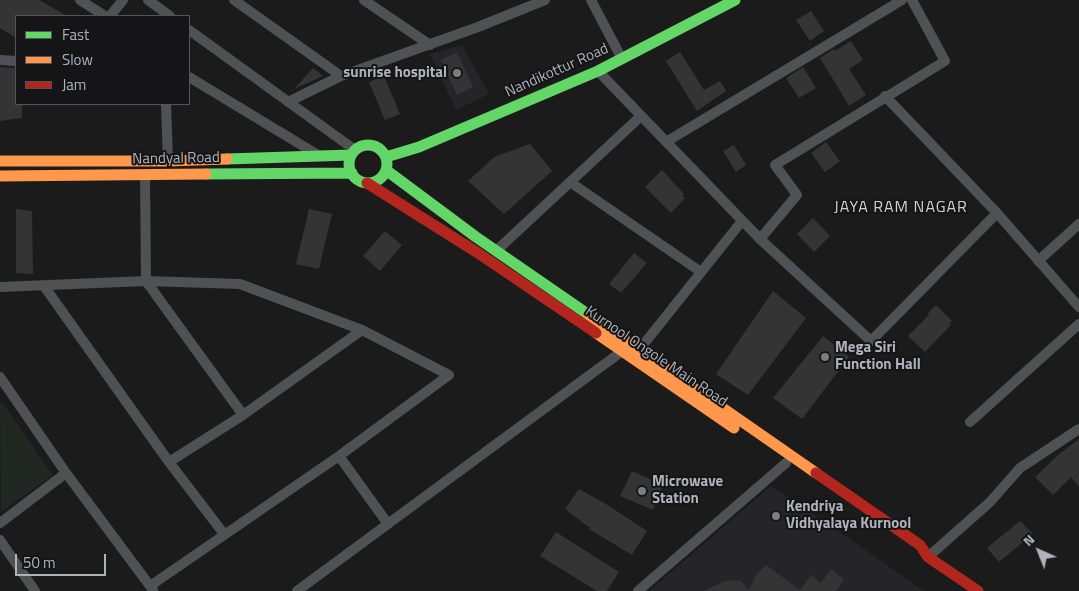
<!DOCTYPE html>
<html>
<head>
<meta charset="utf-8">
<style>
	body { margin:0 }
	#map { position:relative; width:1079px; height:591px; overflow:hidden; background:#1b1b1b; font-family:"Titillium Web",sans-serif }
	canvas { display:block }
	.legend { position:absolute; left:15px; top:15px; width:175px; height:90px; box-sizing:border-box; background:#151517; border:1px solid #525459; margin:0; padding:6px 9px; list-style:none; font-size:15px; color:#aeb2bb }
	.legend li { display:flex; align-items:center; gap:10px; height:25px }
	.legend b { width:25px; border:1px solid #525459 }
	.north { position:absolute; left:1014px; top:526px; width:50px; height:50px; -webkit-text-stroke:4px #151517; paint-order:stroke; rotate:316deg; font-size:14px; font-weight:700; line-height:20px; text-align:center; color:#aeb2bb }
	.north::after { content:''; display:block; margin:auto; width:18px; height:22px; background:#aeb2bb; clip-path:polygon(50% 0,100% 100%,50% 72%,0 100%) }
	.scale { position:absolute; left:15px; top:554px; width:91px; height:22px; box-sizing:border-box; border:2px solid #aeb2bb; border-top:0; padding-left:6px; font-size:15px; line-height:18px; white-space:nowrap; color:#aeb2bb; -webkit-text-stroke:4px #151517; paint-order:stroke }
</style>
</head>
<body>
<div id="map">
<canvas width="1079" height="591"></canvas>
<ul class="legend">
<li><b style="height:6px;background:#63d668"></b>Fast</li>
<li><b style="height:6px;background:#ff974d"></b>Slow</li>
<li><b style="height:6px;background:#b3261e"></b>Jam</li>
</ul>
<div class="north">N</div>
<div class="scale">50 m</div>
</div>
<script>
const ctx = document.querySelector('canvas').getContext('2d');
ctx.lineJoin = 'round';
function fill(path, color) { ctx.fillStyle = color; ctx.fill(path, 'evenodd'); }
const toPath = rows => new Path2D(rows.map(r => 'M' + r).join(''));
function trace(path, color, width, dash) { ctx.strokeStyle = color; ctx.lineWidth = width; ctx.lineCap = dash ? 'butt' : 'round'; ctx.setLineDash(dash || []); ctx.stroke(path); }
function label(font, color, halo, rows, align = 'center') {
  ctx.font = font + ' "Titillium Web",sans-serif'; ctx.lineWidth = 4; ctx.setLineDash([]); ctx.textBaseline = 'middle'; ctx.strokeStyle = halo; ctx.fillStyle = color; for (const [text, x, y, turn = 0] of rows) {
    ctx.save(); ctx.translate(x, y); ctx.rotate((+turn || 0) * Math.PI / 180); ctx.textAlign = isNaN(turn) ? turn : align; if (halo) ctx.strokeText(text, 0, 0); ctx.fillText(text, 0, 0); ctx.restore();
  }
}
fill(toPath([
	[462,45,489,94,456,110,430,54],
	[771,486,860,546,924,591,649,591]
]), '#252527');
fill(toPath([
	[2,402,53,475,1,512,0,404]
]), '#212822');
fill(toPath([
	[0,0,39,0,67,16,16,16,16,38,0,28],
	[811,11,824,31,810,41,796,20],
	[851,41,863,60,849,69,866,95,849,106,820,58,834,49,835,51],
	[457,52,473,87,457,95,441,60],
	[680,52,704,90,720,81,726,91,697,111,666,61],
	[0,67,16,68,16,104,22,104,22,118,0,121],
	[803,67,816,88,799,98,786,78],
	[313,68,323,76,294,89],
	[384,76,400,114,385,120,369,82],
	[826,142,840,161,825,172,811,153],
	[530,144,552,171,504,214,468,181,494,157],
	[734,145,746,165,736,172,723,151],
	[662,170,684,194,682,196,685,198,671,213,645,187],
	[16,209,32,211,33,274,16,273],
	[309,209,332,214,319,269,296,264],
	[813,218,830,236,814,252,797,234],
	[385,231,402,245,380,271,363,256],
	[634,253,647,263,621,293,609,284],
	[773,291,806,318,748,395,716,374],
	[936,305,952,321,949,324,951,325,925,352,908,336,929,315,928,313],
	[823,336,849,357,802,419,773,398],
	[1079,439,1079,487,1071,477,1053,495,1035,477,1058,455],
	[632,471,663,485,653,510,620,496],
	[579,489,606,504,647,531,632,555,589,529,590,528,565,509],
	[1020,521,1033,534,999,562,987,548],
	[556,532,619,572,607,591,597,591,540,556],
	[766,565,800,590,811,575,821,583,831,569,844,579,836,591,703,591,726,581,740,580,749,590,756,575]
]), '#343435');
trace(toPath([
	[80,0,105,16],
	[148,0,170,16],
	[234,0,341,76],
	[364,0,430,45],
	[591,0,622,59],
	[110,16,123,0],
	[189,30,355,150],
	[0,60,16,61],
	[598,71,760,239,871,341,997,213],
	[189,77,318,155],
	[885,96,997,213,1079,307],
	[288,102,341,76,478,27,545,0],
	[166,104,168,161],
	[666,142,902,0],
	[145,174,146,281,243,415,362,330],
	[570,182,701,272],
	[760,239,797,195,775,165,945,61,912,0],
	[496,251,641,116],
	[1038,261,1079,224],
	[44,286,169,462,224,534],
	[0,287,146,281,240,284,362,330,449,375,339,456,150,586],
	[639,350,742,221],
	[0,377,66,473,153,590],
	[970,422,1079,324],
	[339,456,388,524],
	[169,462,243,415],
	[0,523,66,473],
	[0,540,35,591],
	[928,557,990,502,1020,468,1079,429],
	[297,591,621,352],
	[638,591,786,463]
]), '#505154', 10);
trace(toPath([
	'349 164a19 19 0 1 1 38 0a19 19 0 1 1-38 0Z',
	[386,157,419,147,598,71,735,0],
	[227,159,351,155],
	[386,170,476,237,589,315],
	[206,174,352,173]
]), '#63d668', 11);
trace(toPath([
	[0,161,168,161,227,159],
	[0,176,206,174],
	[589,315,816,473],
	[596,333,734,428]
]), '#ff974d', 11);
trace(toPath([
	[367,183,478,253,596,333],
	[816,473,920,545,928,557,978,591]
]), '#b3261e', 11);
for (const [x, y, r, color] of [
	[457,73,5,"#7b7d83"],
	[825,357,5,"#7b7d83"],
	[642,491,5,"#7b7d83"],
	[776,516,5,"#7b7d83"]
]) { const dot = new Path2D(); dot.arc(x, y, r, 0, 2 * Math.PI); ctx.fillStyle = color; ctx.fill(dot); trace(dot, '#151517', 2); }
label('15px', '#aeb2bb', '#151517', [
	["Nandikottur Road",557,71,-24],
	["Nandyal Road",176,159,-1],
	["Kurnool Ongole Main Road",656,357,34]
]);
label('bold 15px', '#aeb2bb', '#151517', [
	["sunrise hospital",447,73,"right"],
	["Mega Siri",835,348],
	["Function Hall",835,365],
	["Microwave",652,482],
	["Station",652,499],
	["Kendriya",786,507],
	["Vidhyalaya Kurnool",786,524]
], 'left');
ctx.letterSpacing = '1px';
label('16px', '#cfd1d7', '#151517', [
	["JAYA RAM NAGAR",901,208]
]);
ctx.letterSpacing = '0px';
</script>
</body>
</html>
